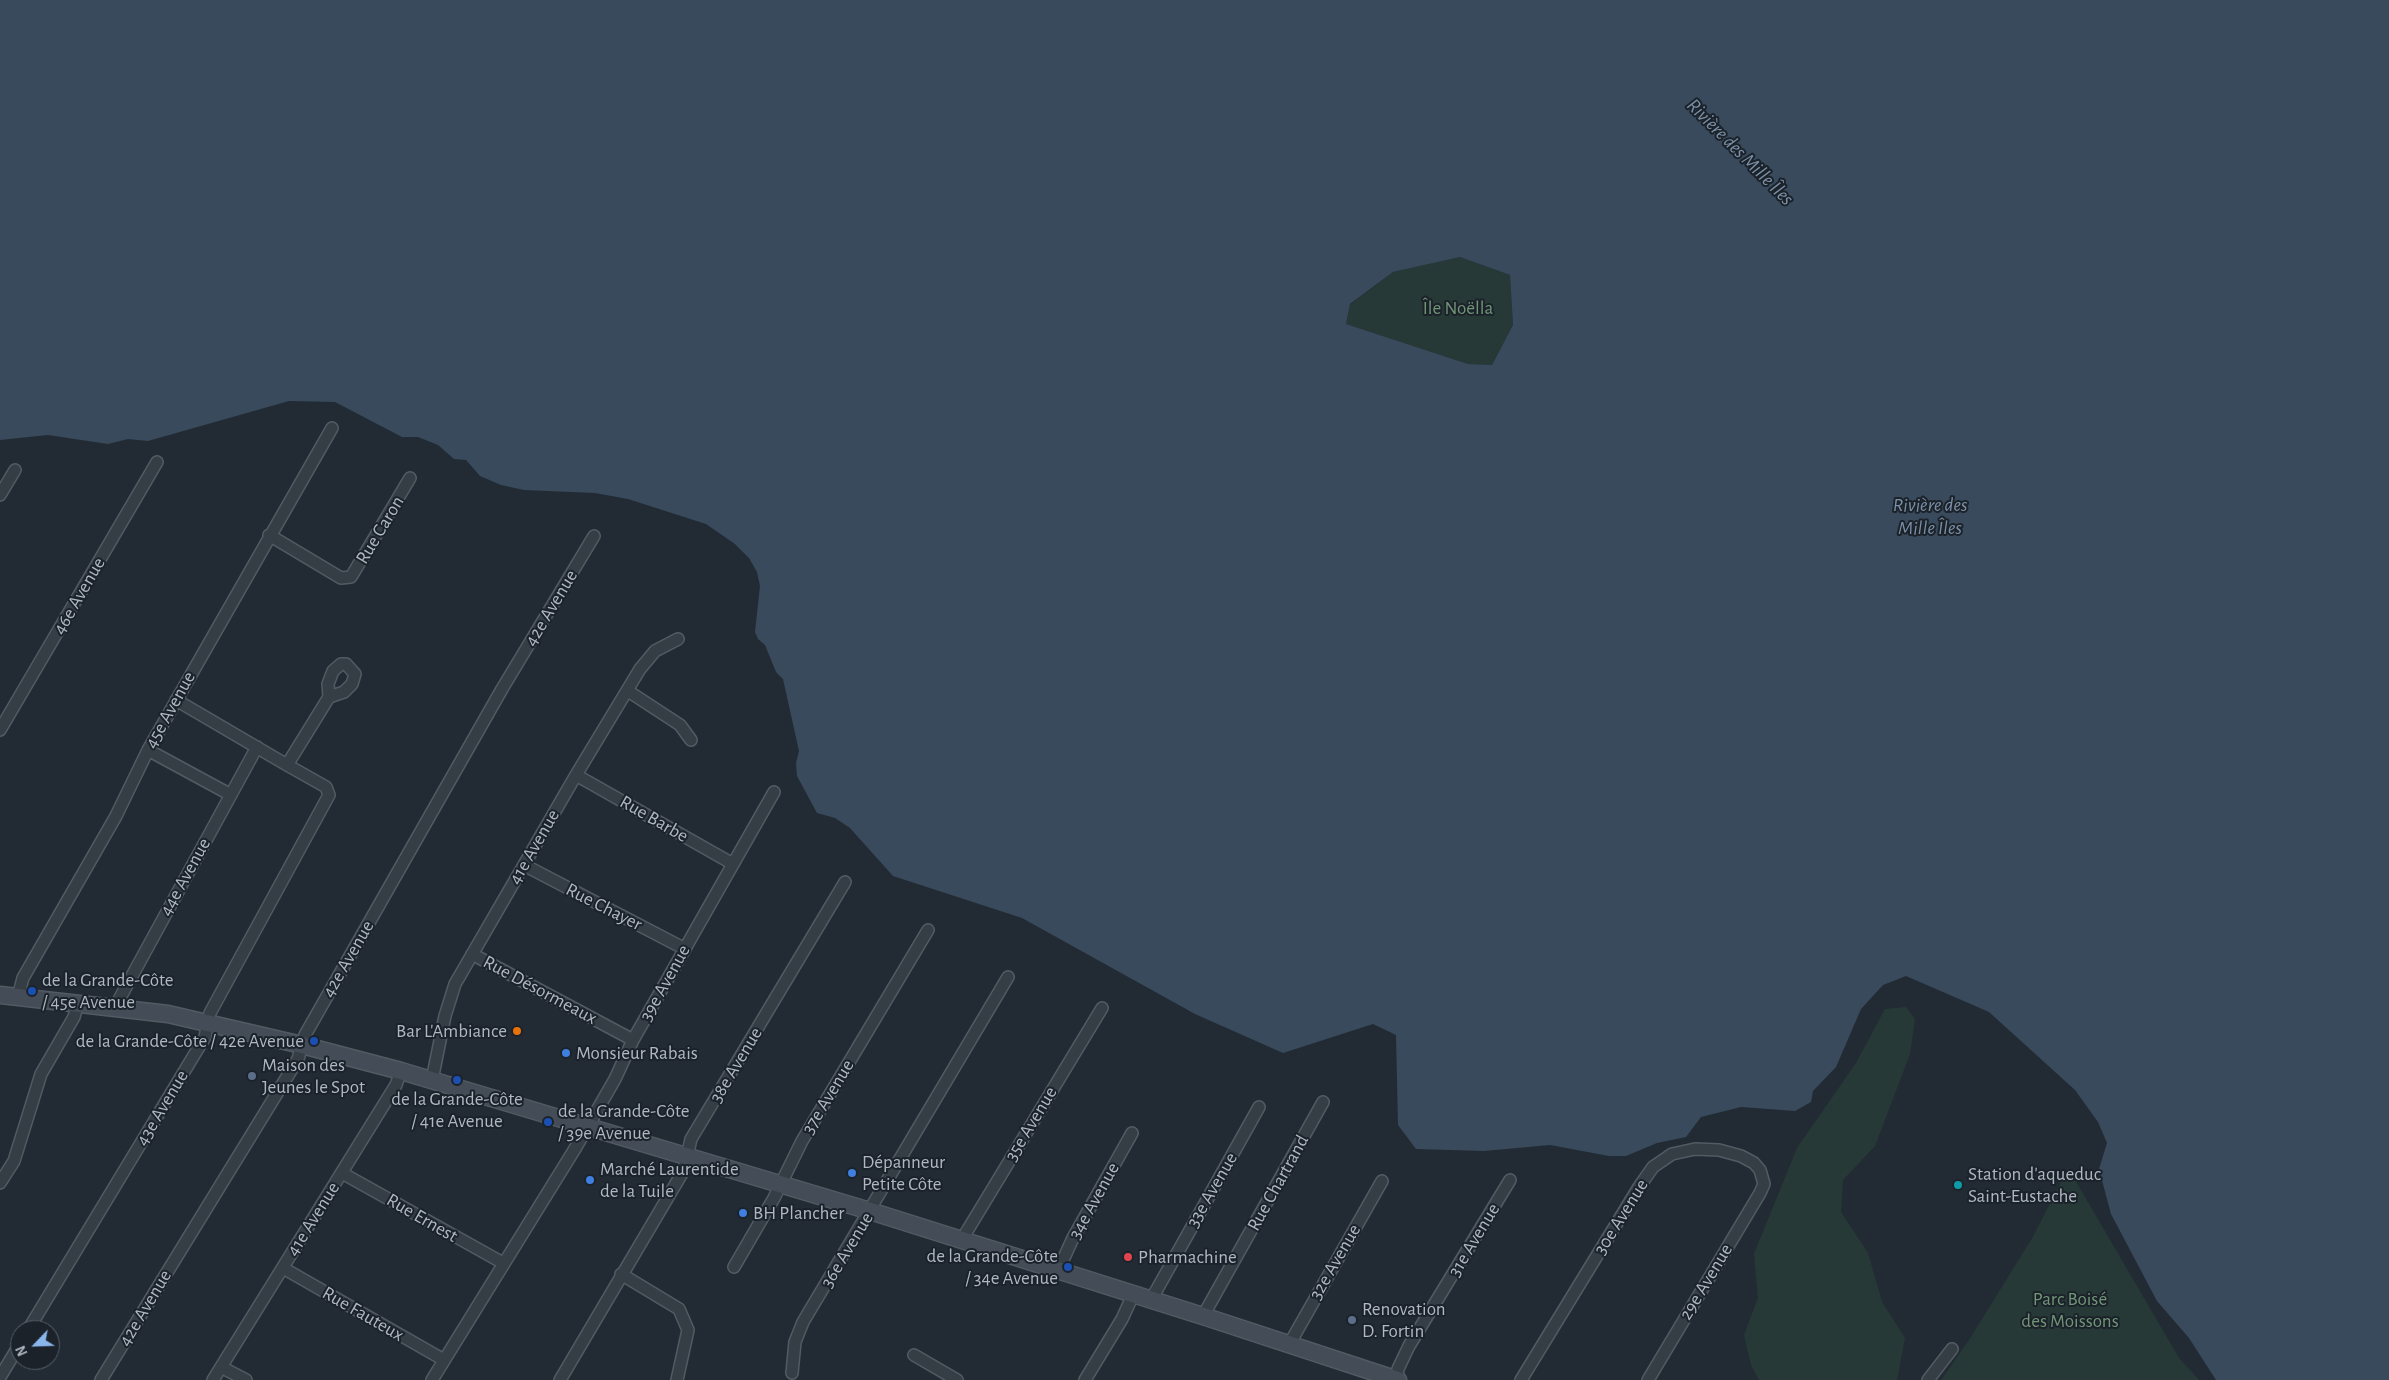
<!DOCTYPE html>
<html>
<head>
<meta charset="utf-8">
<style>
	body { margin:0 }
	#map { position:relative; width:2389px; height:1380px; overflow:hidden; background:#222b34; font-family:"Alegreya Sans",sans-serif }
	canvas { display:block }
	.north { position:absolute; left:10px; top:1320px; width:50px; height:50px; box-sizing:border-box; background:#1b222a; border:1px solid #565e67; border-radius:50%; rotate:246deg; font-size:14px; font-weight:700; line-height:20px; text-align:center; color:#afb8c2 }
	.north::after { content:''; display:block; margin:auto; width:18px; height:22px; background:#8bb6eb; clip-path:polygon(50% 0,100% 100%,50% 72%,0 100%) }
</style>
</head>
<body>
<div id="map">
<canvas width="2389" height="1380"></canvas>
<div class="north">N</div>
</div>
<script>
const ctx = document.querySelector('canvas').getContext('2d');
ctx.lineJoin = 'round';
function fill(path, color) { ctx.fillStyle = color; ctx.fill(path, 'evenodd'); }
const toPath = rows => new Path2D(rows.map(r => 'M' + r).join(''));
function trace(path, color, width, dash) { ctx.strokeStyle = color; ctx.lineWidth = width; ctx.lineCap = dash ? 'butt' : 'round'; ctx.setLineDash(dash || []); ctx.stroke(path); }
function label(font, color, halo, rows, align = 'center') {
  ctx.font = font + ' "Alegreya Sans",sans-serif'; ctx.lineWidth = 4; ctx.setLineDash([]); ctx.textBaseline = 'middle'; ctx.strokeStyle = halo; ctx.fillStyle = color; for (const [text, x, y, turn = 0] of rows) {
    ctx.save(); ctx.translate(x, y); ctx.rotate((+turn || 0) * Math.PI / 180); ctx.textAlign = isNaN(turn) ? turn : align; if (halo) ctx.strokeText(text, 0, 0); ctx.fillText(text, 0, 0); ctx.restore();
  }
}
fill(toPath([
	[1460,257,1510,275,1513,325,1492,365,1468,364,1346,324,1350,305,1393,272],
	[1906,1007,1915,1019,1910,1054,1875,1146,1843,1180,1841,1212,1868,1253,1882,1302,1905,1338,1897,1380,1759,1380,1751,1365,1744,1335,1758,1298,1754,1254,1797,1148,1856,1063,1885,1009],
	[2068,1168,2179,1358,2199,1380,1941,1380,1969,1340,2034,1235]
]), '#273937');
fill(toPath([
	[0,0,2389,0,2389,1380,2216,1380,2189,1338,2157,1301,2111,1214,2099,1169,2107,1143,2098,1122,2075,1090,1989,1012,1906,976,1883,985,1861,1009,1836,1067,1813,1091,1811,1102,1795,1111,1741,1107,1701,1117,1686,1137,1657,1143,1626,1156,1609,1156,1550,1145,1484,1151,1416,1149,1398,1125,1396,1035,1373,1024,1283,1053,1195,1014,1022,918,893,876,850,828,835,818,817,813,797,776,796,763,799,751,783,679,776,672,765,645,758,639,755,632,760,586,757,572,749,558,735,544,706,524,628,499,595,493,524,490,501,485,480,476,466,460,454,459,438,445,418,437,402,437,335,402,289,401,148,441,128,439,108,444,48,435,0,440],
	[1460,257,1510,275,1513,325,1492,365,1468,364,1346,324,1350,304,1393,272]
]), '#394a5c');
const minor = toPath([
	[0,495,15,470],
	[269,535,341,578,351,577,410,478],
	[628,691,680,725,691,740],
	[176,700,287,765,329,697,328,684,333,671,341,664,346,664,355,674,352,684,344,692,329,697],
	[0,730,157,462],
	[148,750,231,795],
	[576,775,733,864],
	[524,865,685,949],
	[472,954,633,1040],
	[18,997,23,978,116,816,148,750,332,428],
	[115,1007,257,747],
	[432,1080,445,1016,455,984,576,775,640,669,655,651,678,639],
	[342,1173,503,1263],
	[0,1183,14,1161,41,1074,74,1017,78,1003],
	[961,1241,1102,1008],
	[734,1267,774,1198,802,1141,928,930],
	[283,1268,444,1360],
	[1058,1271,1073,1238,1132,1133],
	[621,1274,679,1309,688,1330,677,1380],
	[1151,1300,1259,1107],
	[1203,1316,1323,1102],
	[28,1330,205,1037,210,1013,329,795,326,787,287,765],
	[1290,1343,1382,1181],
	[914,1355,957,1380],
	[221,1367,246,1380],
	[792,1373,795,1342,803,1322,1008,977],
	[0,1377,20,1344],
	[101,1380,298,1059,305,1035,502,689,594,536],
	[213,1380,396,1085,401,1071],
	[432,1380,576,1147,615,1079,633,1040,774,792],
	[560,1380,684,1170,691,1139,845,882],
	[1085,1380,1122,1319,1133,1295],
	[1397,1380,1398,1369,1409,1346,1510,1180],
	[1521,1380,1639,1187,1653,1167,1672,1154,1695,1149,1719,1150,1741,1156,1754,1163,1760,1170,1764,1184,1760,1193,1648,1380],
	[1928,1380,1952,1349]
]);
const secondary = toPath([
	[0,995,168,1014,302,1045,401,1071,870,1211,1206,1317,1398,1380]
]);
trace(minor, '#525b63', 14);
trace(secondary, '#525b63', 19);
trace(minor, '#353d45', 11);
trace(secondary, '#444c58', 16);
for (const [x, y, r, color] of [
	[32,991,5,"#1a4fb4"],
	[517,1031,5,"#e8710a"],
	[314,1041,5,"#1a4fb4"],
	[566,1053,5,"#3f7fe0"],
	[252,1076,5,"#5c6f8a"],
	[457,1080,5,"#1a4fb4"],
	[548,1122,5,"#1a4fb4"],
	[852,1173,5,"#3f7fe0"],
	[590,1180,5,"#3f7fe0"],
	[1958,1185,5,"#0f9aa8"],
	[743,1213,5,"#3f7fe0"],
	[1128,1257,5,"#e0444e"],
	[1068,1267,5,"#1a4fb4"],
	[1352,1320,5,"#5c6f8a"]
]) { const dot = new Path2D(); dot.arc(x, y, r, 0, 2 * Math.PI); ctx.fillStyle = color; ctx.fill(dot); trace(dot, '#1b222a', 2); }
label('19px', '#719577', '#1b222a', [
	["Île Noëlla",1458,308],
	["Parc Boisé",2070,1299],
	["des Moissons",2070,1321]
]);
label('19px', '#afb8c2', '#1b222a', [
	["Rue Caron",380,530,-59],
	["46e Avenue",79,596,-60],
	["42e Avenue",551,608,-59],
	["45e Avenue",170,710,-61],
	["Rue Barbe",654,819,30],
	["41e Avenue",534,847,-60],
	["44e Avenue",185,877,-61],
	["Rue Chayer",604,907,27],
	["42e Avenue",348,959,-60],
	["39e Avenue",665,983,-61],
	["Rue Désormeaux",540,990,28],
	["38e Avenue",736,1065,-59],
	["37e Avenue",828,1097,-59],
	["43e Avenue",162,1108,-59],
	["35e Avenue",1031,1124,-59],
	["Rue Chartrand",1278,1183,-61],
	["33e Avenue",1212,1190,-60],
	["34e Avenue",1094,1201,-61],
	["30e Avenue",1621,1217,-58],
	["Rue Ernest",422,1218,30],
	["41e Avenue",313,1219,-58],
	["31e Avenue",1474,1240,-59],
	["36e Avenue",847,1250,-59],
	["32e Avenue",1335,1262,-60],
	["29e Avenue",1706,1282,-59],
	["42e Avenue",145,1308,-59],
	["Rue Fauteux",363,1314,30]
]);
label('19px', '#afb8c2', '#1b222a', [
	["de la Grande-Côte",42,980],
	["/ 45e Avenue",42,1002],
	["Bar L'Ambiance",507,1031,"right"],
	["de la Grande-Côte / 42e Avenue",304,1041,"right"],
	["Monsieur Rabais",576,1053],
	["Maison des",262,1065],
	["Jeunes le Spot",262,1087],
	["de la Grande-Côte",457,1099,"center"],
	["/ 41e Avenue",457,1121,"center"],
	["de la Grande-Côte",558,1111],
	["/ 39e Avenue",558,1133],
	["Dépanneur",862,1162],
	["Petite Côte",862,1184],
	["Marché Laurentide",600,1169],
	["de la Tuile",600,1191],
	["Station d'aqueduc",1968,1174],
	["Saint-Eustache",1968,1196],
	["BH Plancher",753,1213],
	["de la Grande-Côte",1058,1256,"right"],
	["/ 34e Avenue",1058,1278,"right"],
	["Pharmachine",1138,1257],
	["Renovation",1362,1309],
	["D. Fortin",1362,1331]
], 'left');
label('italic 20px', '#7b90a7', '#1b222a', [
	["Rivière des Mille Îles",1740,152,45],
	["Rivière des",1930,505],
	["Mille Îles",1930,528]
]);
</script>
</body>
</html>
